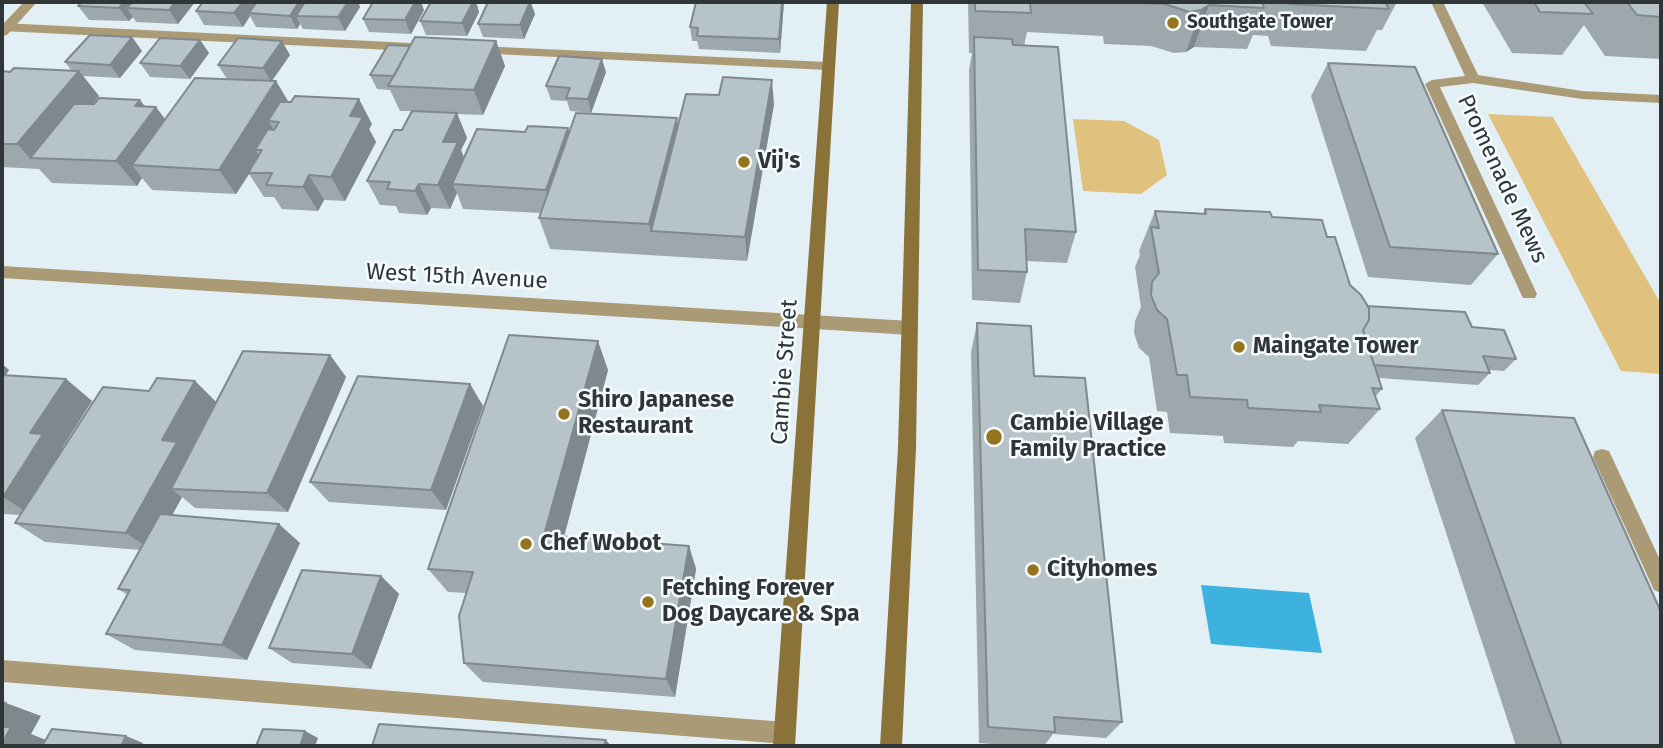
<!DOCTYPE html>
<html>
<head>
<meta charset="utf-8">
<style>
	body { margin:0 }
	#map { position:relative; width:1663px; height:748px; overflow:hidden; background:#e2eff5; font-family:"Fira Sans",sans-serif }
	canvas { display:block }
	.frame { position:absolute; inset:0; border:4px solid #303638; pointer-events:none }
</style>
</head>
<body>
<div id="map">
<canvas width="1663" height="748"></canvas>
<div class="frame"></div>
</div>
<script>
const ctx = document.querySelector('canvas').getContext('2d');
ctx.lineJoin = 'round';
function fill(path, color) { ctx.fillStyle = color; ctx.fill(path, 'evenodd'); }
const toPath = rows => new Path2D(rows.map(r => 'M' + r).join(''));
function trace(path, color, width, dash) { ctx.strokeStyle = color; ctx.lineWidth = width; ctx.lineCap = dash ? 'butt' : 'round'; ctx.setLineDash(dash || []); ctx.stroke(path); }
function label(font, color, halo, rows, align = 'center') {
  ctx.font = font + ' "Fira Sans",sans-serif'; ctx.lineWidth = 5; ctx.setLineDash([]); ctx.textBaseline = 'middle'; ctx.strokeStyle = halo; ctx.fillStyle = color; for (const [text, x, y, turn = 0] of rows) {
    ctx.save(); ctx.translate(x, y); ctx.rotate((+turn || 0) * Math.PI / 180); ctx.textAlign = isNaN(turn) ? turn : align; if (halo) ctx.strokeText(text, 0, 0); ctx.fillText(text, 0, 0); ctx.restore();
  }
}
fill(toPath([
	[1488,114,1553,117,1661,304,1661,374,1621,371],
	[1073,119,1124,121,1159,140,1167,175,1141,194,1083,191]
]), '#e0c17e');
fill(toPath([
	[1201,585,1309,593,1322,653,1211,644]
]), '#3eb2de');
fill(toPath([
	[1431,2,1443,2,1478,75,1582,91,1661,95,1661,103,1582,99,1473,83,1440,87,1537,294,1535,298,1523,298,1521,294,1425,84,1432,80,1465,76,1431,2],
	[2,23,411,43,418,47,411,51,2,31,2,23],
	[478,46,827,62,834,66,827,70,473,53,473,47,478,46],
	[1602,449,1609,451,1661,562,1661,593,1654,590,1593,457,1595,451,1602,449],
	[2,660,785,722,793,725,796,733,793,741,785,744,2,682,2,660]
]), '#ab9a76');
fill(toPath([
	[24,2,37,2,7,35,2,36,2,25,24,2],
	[2,266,910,321,916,323,918,328,916,333,910,335,2,278,2,266]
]), '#ab9a76');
fill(toPath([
	[827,2,839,2,795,746,773,746,827,2],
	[911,2,923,2,916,448,902,746,880,746,898,448,911,2]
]), '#8b7239');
fill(toPath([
	[82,2,195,2,178,24,136,22,133,17,129,21,89,20,78,6],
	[203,2,358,2,360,7,345,31,303,29,300,24,297,29,256,27,250,16,243,27,204,25,196,11],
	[431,2,476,2,479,12,467,36,426,35,420,21],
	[488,2,531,2,535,14,524,39,483,37,478,24],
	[696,2,784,2,780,53,699,49,697,41,692,41,690,27],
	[968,2,1397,2,1382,30,1377,30,1366,51,1271,46,1268,36,1253,35,1247,49,1194,47,1186,52,1174,53,1151,46,1104,44,1103,36,1027,32,1024,46,1076,232,1067,263,1027,261,1027,272,1020,303,972,300,969,70,972,53,969,53],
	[1482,2,1661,2,1661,59,1605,56,1584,25,1562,55,1512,53],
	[424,10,411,34,369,32,363,19],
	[132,37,142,51,120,78,83,76,99,96,92,104,145,106,165,119,227,79,218,65,290,55,272,81,276,81,288,102,372,124,369,129,376,142,345,201,324,200,318,211,282,209,274,197,264,197,249,174,236,194,152,190,142,178,137,186,52,183,39,169,2,167,2,72,72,71,65,62],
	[200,40,209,53,190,79,150,77,140,63],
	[496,41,505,66,483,115,457,114,467,138,461,150,464,158,525,132,568,128,570,132,678,126,774,104,747,261,550,249,539,218,541,213,463,209,457,193,450,209,431,208,427,215,399,213,396,206,380,205,367,181,402,130,411,111,400,111,390,90,377,89,370,75,410,46],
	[1328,63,1498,254,1471,285,1368,277,1311,96],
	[606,72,591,113,570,111,567,101,551,100,546,86],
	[1205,209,1272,217,1327,237,1350,285,1367,306,1472,327,1516,359,1504,371,1489,370,1490,373,1478,385,1379,378,1382,389,1375,397,1380,409,1348,444,1298,441,1293,447,1224,443,1223,436,1170,433,1167,412,1157,411,1149,357,1139,348,1134,333,1135,321,1141,307,1135,267,1140,255,1139,251,1155,211,1203,213],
	[977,323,1034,376,1122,722,1106,738,1053,734,1044,746,1017,746,979,743,971,352],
	[330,355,346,377,288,512,195,508,182,497,172,515,300,543,247,660,135,650,106,634,128,595,118,589,140,550,45,542,15,523,20,515,2,514,2,364,9,370,5,376,66,379,92,401,62,448,63,449,149,391,195,381,216,402],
	[608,370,564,537,689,546,696,569,675,697,483,682,464,663,467,593,448,592,428,569],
	[470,384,483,406,446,510,329,502,310,482],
	[1442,410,1661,746,1516,746,1415,438],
	[381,576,399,594,371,669,292,663,269,648]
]), '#9da8ad');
fill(toPath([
	[124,2,145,2,127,8,133,17,129,21,119,8],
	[175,2,195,2,178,24,169,10],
	[243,2,260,2,249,13,250,16,243,27,234,13],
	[299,2,312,2,296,16,300,24,297,29,290,16],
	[348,2,358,2,360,7,345,31,338,17],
	[415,2,421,2,424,10,411,34,405,20],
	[473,2,476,2,479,12,467,36,462,23],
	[530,2,535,14,524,39,520,25],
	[782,2,784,2,780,53,779,39],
	[1209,5,1194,47,1186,52,1201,10],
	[132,37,142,51,120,78,110,65],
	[200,40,209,53,190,79,180,66],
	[282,41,290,55,271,82,263,68],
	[496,41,505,66,483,115,474,90],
	[602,59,606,72,591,113,588,99],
	[79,71,99,96,48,159,30,158,17,144],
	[772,80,774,104,747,261,745,237],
	[276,81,291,106,279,122,268,121,275,132,262,150,255,150,260,156,248,173,249,174,236,194,219,170],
	[359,99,372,124,369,129,376,142,345,201,331,177,350,116],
	[140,100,151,114,156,107,174,131,132,165,142,178,137,186,116,161,135,106],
	[457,113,467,138,461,150,468,167,452,184,457,193,450,209,438,185,443,142],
	[677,118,682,151,651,231,649,224],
	[568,128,576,153,555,214,546,190],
	[309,175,324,200,318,211,303,187],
	[419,184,431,208,427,215,415,191],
	[598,341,608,370,558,559,544,535],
	[330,355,346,377,288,512,267,493],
	[2,364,9,370,2,381],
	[66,379,92,401,62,448,71,455,33,516,3,497,30,433],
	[195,381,217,403,171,489,182,497,153,551,126,533,162,440],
	[470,384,483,406,446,510,431,490],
	[279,524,300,543,247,660,222,645],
	[689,546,696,569,675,697,666,679],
	[381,576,399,594,371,669,352,654],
	[6,703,41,716,31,734,46,740,42,746,2,746,2,711],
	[305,731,318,738,315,746,300,746],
	[126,736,143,743,141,746,121,746],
	[606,740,611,746,604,746]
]), '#7f888d');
const building = toPath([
	[82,2,124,2,119,8,78,6,82,2],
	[132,2,175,2,169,10,127,8,132,2],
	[203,2,243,2,234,13,196,11,203,2],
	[257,2,299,2,290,16,249,13,257,2],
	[305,2,348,2,338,17,296,16,305,2],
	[373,2,415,2,405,20,363,19,373,2],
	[431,2,473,2,462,23,420,21,431,2],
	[488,2,530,2,520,25,478,24,488,2],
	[696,2,782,2,779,39,697,36,698,28,690,27,696,2],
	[975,2,1030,2,1031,13,975,11,975,2],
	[1116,2,1262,2,1264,8,1209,5,1201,10,1189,12,1165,4,1116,2],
	[1289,2,1385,2,1389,9,1290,4,1289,2],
	[1534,2,1584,2,1593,14,1540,12,1534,2],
	[1627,2,1661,2,1661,17,1637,15,1627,2],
	[90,35,132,37,110,65,65,62,90,35],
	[415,37,496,41,474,90,388,86,415,37],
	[974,37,1012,39,1013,45,1058,47,1076,232,1025,229,1027,272,978,270,974,37],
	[160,38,200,40,180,66,140,63,160,38],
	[238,38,282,41,263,68,218,65,238,38],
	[388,45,410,46,394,76,370,75,388,45],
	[559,56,602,59,588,99,566,98,570,88,546,86,559,56],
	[1328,63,1415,67,1498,254,1390,247,1328,63],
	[14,68,79,71,17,144,2,144,2,72,3,71,10,72,14,68],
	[723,77,772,80,745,237,651,231,686,94,719,95,723,77],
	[195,78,276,81,219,170,132,165,195,78],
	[295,96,359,99,350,116,363,117,331,177,309,175,303,187,266,185,272,173,248,173,262,150,255,150,268,129,274,130,279,122,268,121,280,102,291,102,295,96],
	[99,98,140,100,135,106,156,107,116,161,30,158,74,104,94,104,99,98],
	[412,111,457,113,443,142,458,142,438,185,419,184,415,191,387,189,390,182,367,181,394,130,402,130,412,111],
	[576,113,677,118,649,224,539,218,576,113],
	[528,126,568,128,546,190,452,184,477,129,525,132,528,126],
	[1205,209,1270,212,1272,217,1322,220,1327,237,1335,237,1350,285,1361,295,1369,308,1369,320,1363,330,1382,389,1372,388,1380,409,1319,405,1321,412,1248,408,1247,400,1190,397,1187,375,1177,375,1167,319,1157,310,1151,295,1152,282,1159,273,1151,227,1159,228,1155,211,1206,214,1205,209],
	[1367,306,1465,312,1472,327,1504,330,1516,359,1483,356,1490,373,1374,365,1363,330,1369,320,1369,308,1367,306],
	[977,323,1031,326,1034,376,1085,378,1122,722,1054,717,1055,732,988,727,977,323],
	[509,335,598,341,544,535,689,546,666,679,464,663,459,616,473,572,428,569,509,335],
	[243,351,330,355,267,493,171,489,243,351],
	[2,375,66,379,30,433,43,434,3,497,2,375],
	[358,376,470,384,431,490,310,482,358,376],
	[157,378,195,381,162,440,177,442,126,533,15,523,103,387,149,391,157,378],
	[1442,410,1574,418,1661,612,1661,746,1562,746,1442,410],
	[160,514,279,524,222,645,106,634,130,590,118,589,160,514],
	[302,570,381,576,352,654,269,648,302,570],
	[2,702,6,703,2,711,2,702],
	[379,724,606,740,604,746,372,746,379,724],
	[2,727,11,727,2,744,2,727],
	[52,729,126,736,121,746,42,746,52,729],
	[263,729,305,731,300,746,256,746,263,729]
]);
fill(building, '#b6c3c9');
trace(building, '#7f888d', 2);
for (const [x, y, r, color] of [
	[1173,23,7,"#96741d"],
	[744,162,7,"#96741d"],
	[1239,347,7,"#96741d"],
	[564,414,7,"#96741d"],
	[994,437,9,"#96741d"],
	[526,544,7,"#96741d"],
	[1033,570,7,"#96741d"],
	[648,602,7,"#96741d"]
]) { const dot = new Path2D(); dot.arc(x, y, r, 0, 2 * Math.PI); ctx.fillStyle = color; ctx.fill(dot); trace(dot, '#f6fbfd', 2.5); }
label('bold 19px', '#303638', '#f6fbfd', [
	["Southgate Tower",1187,23]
], 'left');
label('bold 23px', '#303638', '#f6fbfd', [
	["Vij's",758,162],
	["Maingate Tower",1253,347],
	["Shiro Japanese",578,401],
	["Restaurant",578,427],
	["Cambie Village",1010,424],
	["Family Practice",1010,450],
	["Chef Wobot",540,544],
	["Cityhomes",1047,570],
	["Fetching Forever",662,589],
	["Dog Daycare & Spa",662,615]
], 'left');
label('23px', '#303638', '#f6fbfd', [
	["Promenade Mews",1502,179,65],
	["West 15th Avenue",457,277,3],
	["Cambie Street",785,372,-86]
]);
</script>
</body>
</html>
